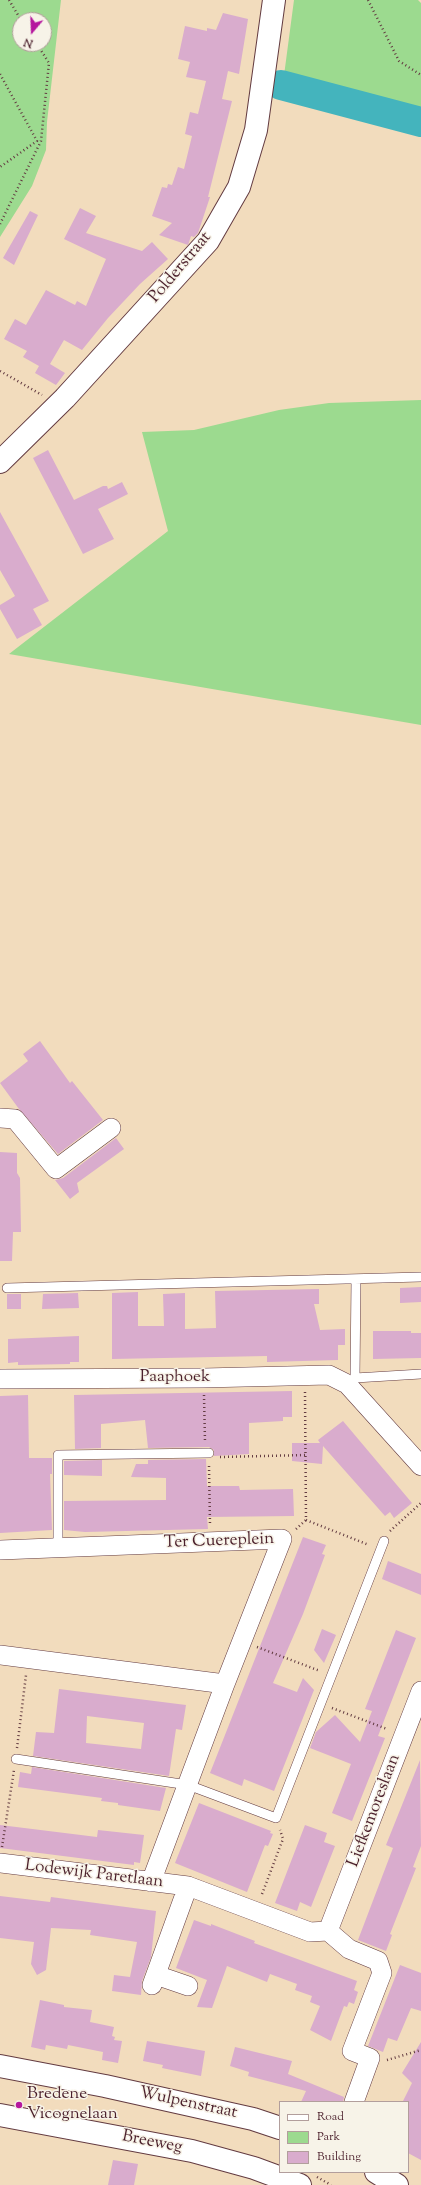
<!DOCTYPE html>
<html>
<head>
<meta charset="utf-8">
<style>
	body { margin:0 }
	#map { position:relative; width:421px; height:2185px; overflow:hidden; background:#f2dcbd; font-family:"Sorts Mill Goudy",serif }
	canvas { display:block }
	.legend { position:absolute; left:279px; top:2101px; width:130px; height:72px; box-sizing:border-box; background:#f7f3e8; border:1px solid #b29e9c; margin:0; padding:5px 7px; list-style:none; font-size:12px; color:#4a1f2b }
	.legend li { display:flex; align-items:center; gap:8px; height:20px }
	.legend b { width:20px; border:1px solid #b29e9c }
	.north { position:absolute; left:12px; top:12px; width:40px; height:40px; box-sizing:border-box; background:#f7f3e8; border:1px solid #b29e9c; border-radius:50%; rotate:199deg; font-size:11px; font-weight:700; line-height:16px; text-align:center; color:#4a1f2b }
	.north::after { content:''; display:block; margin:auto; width:14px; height:18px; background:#b5179e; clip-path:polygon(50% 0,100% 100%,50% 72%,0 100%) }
</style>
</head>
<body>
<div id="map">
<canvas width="421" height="2185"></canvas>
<ul class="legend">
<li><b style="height:5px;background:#fff"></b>Road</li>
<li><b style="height:11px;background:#9cda8f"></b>Park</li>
<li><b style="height:11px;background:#d9accd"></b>Building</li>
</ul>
<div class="north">N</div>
</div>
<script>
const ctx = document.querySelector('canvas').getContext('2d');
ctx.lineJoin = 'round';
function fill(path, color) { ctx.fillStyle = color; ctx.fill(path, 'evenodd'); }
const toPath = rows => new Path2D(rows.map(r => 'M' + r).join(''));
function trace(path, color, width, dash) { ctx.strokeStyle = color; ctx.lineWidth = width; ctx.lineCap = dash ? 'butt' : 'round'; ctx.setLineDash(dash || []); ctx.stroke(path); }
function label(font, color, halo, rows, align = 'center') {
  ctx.font = font + ' "Sorts Mill Goudy",serif'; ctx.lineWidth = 3; ctx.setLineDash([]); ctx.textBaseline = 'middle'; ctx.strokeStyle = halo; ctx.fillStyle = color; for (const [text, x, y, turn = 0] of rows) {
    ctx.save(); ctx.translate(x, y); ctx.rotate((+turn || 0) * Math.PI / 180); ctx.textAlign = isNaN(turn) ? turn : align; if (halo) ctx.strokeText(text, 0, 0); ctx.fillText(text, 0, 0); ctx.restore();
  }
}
fill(toPath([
	[0,0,61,0,47,122,46,150,32,186,0,237],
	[20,20,44,20,44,44,20,44],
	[294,0,418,0,421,3,421,120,283,83],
	[421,400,421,725,9,654,168,531,142,432,194,430,279,410,329,403]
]), '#9cda8f');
trace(toPath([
	[281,85,421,122]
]), '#44b4bd', 30);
fill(toPath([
	[223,13,248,19,239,74,228,71,222,99,232,101,208,197,210,197,198,233,194,237,191,236,188,245,159,235,172,223,152,216,162,187,167,188,168,184,172,185,178,167,184,169,192,136,185,134,190,112,198,114,206,81,186,77,190,62,178,59,185,26,207,31,207,28,216,30],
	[80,208,96,216,86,233,142,251,152,242,168,259,140,284,108,318,82,350,64,340,50,364,65,373,56,385,35,373,39,366,23,357,27,351,4,339,15,319,26,325,46,290,75,305,77,301,86,306,106,259,64,239],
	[30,211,38,215,14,265,3,258],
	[48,450,74,500,103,486,107,486,108,489,122,482,128,494,98,509,114,539,83,554,33,458],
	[0,512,49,601,33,609,42,625,17,639,0,609,0,605,15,596,0,570],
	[40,1041,70,1083,72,1081,103,1120,58,1154,19,1109,0,1083,28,1061,23,1054],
	[116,1138,124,1149,77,1183,79,1192,70,1199,55,1180,63,1178],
	[0,1152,17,1153,17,1173,20,1178,21,1232,13,1232,12,1261,0,1261],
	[421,1287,421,1302,400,1303,400,1288],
	[319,1289,319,1304,314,1304,320,1330,345,1329,345,1345,338,1345,338,1360,267,1362,267,1356,112,1359,112,1293,138,1292,138,1326,164,1326,163,1294,185,1293,185,1329,216,1328,215,1291],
	[78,1293,79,1308,42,1309,43,1294],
	[7,1294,21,1294,21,1309,7,1309],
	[373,1331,411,1331,411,1333,421,1333,421,1358,373,1359],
	[79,1336,79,1362,70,1362,70,1364,18,1365,18,1362,8,1363,8,1339],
	[292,1391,292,1417,283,1417,283,1421,249,1423,249,1454,214,1456,214,1450,209,1447,148,1448,145,1420,101,1424,101,1448,75,1449,74,1395],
	[28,1395,29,1458,52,1458,52,1474,50,1474,52,1530,0,1533,0,1396],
	[343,1421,412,1503,394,1518,390,1512,385,1516,323,1446,322,1464,292,1461,292,1443,320,1443,318,1440],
	[206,1459,207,1486,239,1486,240,1490,293,1489,294,1516,207,1517,208,1529,85,1532,64,1530,64,1501,166,1500,166,1478,131,1477,136,1464,148,1464,148,1460],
	[102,1460,102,1476,64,1475,64,1461],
	[303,1537,326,1545,322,1554,325,1555,303,1614,273,1683,297,1692,303,1678,314,1690,274,1791,244,1779,242,1786,210,1773],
	[388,1561,421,1574,421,1595,382,1579],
	[322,1629,336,1635,324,1663,314,1650],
	[396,1630,416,1638,378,1736,385,1738,352,1821,332,1813,351,1764,310,1748,316,1732,335,1715,360,1742,372,1711,365,1709],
	[59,1689,186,1705,182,1730,176,1729,169,1776,33,1756,36,1732,54,1733],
	[87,1716,144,1723,141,1749,86,1743],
	[420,1760,421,1846,413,1867,416,1868,390,1934,392,1935,386,1951,358,1940,393,1848,386,1845],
	[32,1767,166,1788,160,1811,118,1805,118,1803,101,1801,102,1798,18,1787,20,1772,31,1774],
	[199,1803,271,1831,270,1833,273,1834,268,1846,265,1845,247,1892,175,1863],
	[0,1825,97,1837,98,1830,144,1835,140,1863,134,1862,134,1865,0,1848],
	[305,1825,327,1833,324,1842,335,1846,311,1907,300,1902,297,1911,275,1903],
	[0,1896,50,1902,51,1897,156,1911,151,1957,142,1981,141,1995,112,1991,114,1975,130,1977,137,1942,90,1935,91,1930,51,1928,46,1970,37,1975,31,1964,34,1942,0,1938],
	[194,1920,211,1926,211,1924,255,1941,254,1943,357,1981,354,1990,358,1992,354,2004,349,2002,347,2007,344,2006,331,2041,310,2030,320,2006,310,2002,312,1996,295,1990,297,1984,270,1974,267,1982,227,1966,212,2008,197,2007,207,1980,176,1968],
	[400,1965,421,1973,421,2011,411,2008,397,2041,388,2038,383,2052,368,2046],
	[40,2000,64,2005,64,2007,92,2010,90,2022,114,2027,112,2036,115,2037,114,2040,122,2041,118,2063,102,2060,103,2052,68,2045,67,2049,46,2045,45,2050,31,2047],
	[147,2041,205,2051,201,2076,162,2068,163,2065,143,2061],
	[421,2042,421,2160,408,2153,408,2102,403,2101,412,2083,402,2073],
	[235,2047,292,2061,288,2074,344,2097,343,2102,301,2102,306,2091,248,2076,249,2072,230,2066],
	[113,2160,138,2164,134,2185,108,2185]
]), '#d9accd');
const service = toPath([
	[7,1288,421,1277],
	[355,1378,356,1279],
	[351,1381,355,1378,421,1374],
	[58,1547,58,1455,209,1453],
	[16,1759,188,1785,276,1818,384,1541]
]);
const minor = toPath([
	[0,1118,15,1119,56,1169,111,1128],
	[0,1379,203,1378,329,1375,347,1384,421,1466],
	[0,1550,282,1539,225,1684],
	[0,1655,225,1684,151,1882],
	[0,1863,188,1886],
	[328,1931,421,1691],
	[156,1975,188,1986],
	[152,1985,188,1886,310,1932,328,1931,349,1949,378,1961,382,1973,352,2051,370,2058,354,2102]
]);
const tertiary = toPath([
	[0,462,65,398,208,241,239,187,256,130,274,0],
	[0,2066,105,2086,253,2119,280,2128],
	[0,2115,192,2151,254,2168,300,2185],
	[376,2172,397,2185]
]);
trace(service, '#633b41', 10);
trace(minor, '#633b41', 20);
trace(tertiary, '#633b41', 24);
trace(toPath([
	[9,0,21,20],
	[368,0,399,61,421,75],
	[0,74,37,141,0,167],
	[0,224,41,141,49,63,37,44],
	[0,371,42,395],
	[305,1392,306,1520,369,1545],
	[204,1395,205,1442],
	[220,1457,306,1455],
	[209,1466,210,1525],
	[296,1529,306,1520],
	[390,1531,421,1503],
	[257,1647,320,1671],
	[332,1708,387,1729],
	[17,1748,26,1675],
	[2,1847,14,1770],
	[262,1894,283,1839,280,1830],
	[387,2060,421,2050],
	[317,2177,331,2185]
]), '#633b41', 2.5, [1, 3]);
trace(service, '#fff', 9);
trace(minor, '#fff', 19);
trace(tertiary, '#fff', 22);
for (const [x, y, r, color] of [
	[19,2105,4,"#b5179e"]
]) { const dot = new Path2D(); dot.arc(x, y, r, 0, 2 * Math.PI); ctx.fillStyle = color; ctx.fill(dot); trace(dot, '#f7f3e8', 1.5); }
label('17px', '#4a1f2b', '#f7f3e8', [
	["Polderstraat",181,268,-50],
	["Paaphoek",175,1378],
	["Ter Cuereplein",219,1542,-2],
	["Liefkemoreslaan",375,1811,-69],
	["Lodewijk Paretlaan",94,1875,7],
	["Wulpenstraat",188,2104,12],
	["Breeweg",152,2143,11]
]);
label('17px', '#4a1f2b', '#f7f3e8', [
	["Bredene",27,2095],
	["Vicognelaan",27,2115]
], 'left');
</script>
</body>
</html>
